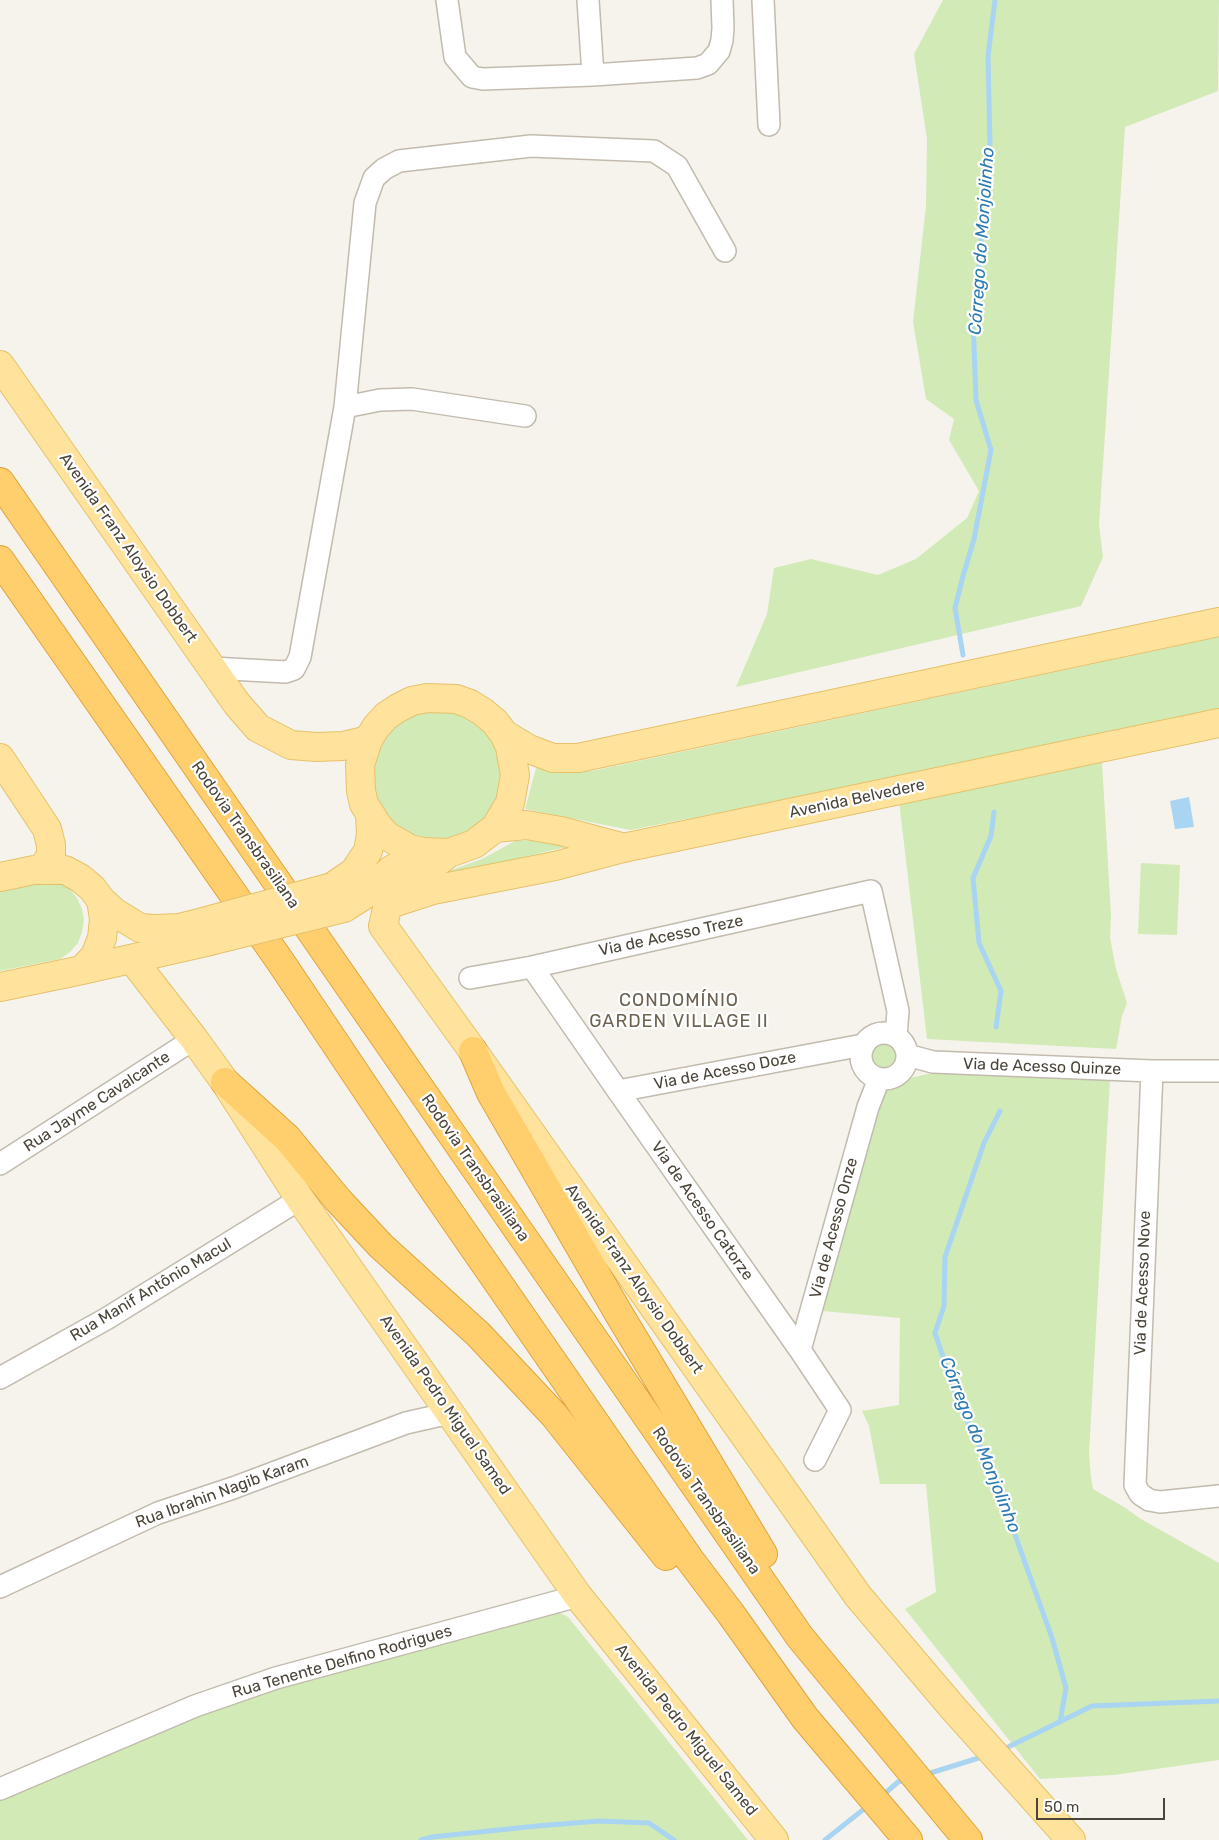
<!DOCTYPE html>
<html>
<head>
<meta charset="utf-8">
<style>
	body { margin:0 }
	#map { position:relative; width:1219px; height:1840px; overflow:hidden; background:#f6f3ec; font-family:Rubik,sans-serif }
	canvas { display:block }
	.scale { position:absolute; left:1036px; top:1798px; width:129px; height:22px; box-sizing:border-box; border:2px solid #4b4439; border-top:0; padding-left:6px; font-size:15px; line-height:18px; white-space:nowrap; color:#4b4439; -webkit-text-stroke:4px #fff; paint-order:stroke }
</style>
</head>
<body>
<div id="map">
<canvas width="1219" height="1840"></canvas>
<div class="scale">50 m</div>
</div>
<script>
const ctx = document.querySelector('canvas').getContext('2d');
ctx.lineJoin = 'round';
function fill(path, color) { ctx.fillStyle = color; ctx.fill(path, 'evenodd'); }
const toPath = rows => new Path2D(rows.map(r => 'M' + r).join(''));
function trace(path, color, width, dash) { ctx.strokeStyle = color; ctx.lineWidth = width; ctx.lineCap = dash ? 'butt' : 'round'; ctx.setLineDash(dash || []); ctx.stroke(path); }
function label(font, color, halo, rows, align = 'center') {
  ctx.font = font + ' Rubik,sans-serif'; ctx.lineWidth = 4.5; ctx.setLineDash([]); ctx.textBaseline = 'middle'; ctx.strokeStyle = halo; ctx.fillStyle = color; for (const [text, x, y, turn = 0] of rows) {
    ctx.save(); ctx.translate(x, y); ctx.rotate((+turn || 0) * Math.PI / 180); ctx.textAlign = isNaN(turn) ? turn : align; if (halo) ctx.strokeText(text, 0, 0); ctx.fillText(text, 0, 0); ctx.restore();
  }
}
fill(toPath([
	[943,0,1219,0,1218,91,1125,127,1099,525,1103,557,1081,606,736,687,767,614,774,568,811,559,878,575,916,559,967,518,979,491,949,440,954,419,926,399,913,322,926,206,927,139,914,54],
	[1219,637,1219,710,913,775,630,830,525,809,536,768,592,771],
	'372 775a65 65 0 1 1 130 0a65 65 0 1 1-130 0Z',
	[1102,762,1111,915,1110,938,1116,969,1127,1003,1122,1016,1116,1049,927,1039,899,801],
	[539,840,570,846,440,877,440,874,482,859,515,841],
	[1141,863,1180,865,1177,935,1138,934],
	[49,879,60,882,70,889,77,898,82,909,84,920,82,932,78,943,70,952,60,959,0,971,0,887],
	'868 1056a16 16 0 1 1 32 0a16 16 0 1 1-32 0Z',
	[932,1073,1110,1079,1089,1453,1091,1477,1093,1489,1124,1507,1141,1519,1219,1563,1219,1760,1114,1775,1040,1779,905,1609,936,1592,926,1484,880,1484,869,1426,862,1411,899,1405,900,1318,823,1311,881,1093,910,1078],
	[556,1611,568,1617,748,1840,0,1840,0,1796,276,1683]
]), '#d2eab5');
fill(toPath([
	[1189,797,1194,827,1175,829,1170,801]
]), '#a9d4f2');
trace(toPath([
	[963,655,955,608,963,576,974,539,991,450,976,400,973,319,981,249,981,210,990,144,988,56,995,0],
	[994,812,991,836,973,878,979,943,1001,991,996,1027],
	[1000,1111,984,1143,945,1257,944,1306,935,1333,960,1407,995,1476,1019,1546,1052,1638,1066,1688,1060,1722],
	[1002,1750,1092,1706,1219,1701],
	[924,1775,985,1756],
	[882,1796,898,1782,908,1779],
	[421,1840,432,1837,537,1826,599,1821,649,1823,674,1840],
	[825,1840,869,1805]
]), '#a9d4f2', 5);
const minor = toPath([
	[447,0,455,57,472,77,483,79,593,75,697,68,708,64,719,51,722,40,723,28,722,0],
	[588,0,593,75],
	[763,0,769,125],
	[345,407,380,400,412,399,525,416],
	[212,668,285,672,294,669,300,657,345,407,365,203,374,178,384,169,399,161,531,146,654,151,677,166,725,251],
	[532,967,618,1091,800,1350,840,1410,815,1460],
	[470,978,532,967,871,891,898,1011,896,1036],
	'861 1056a23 23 0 1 1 46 0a23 23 0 1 1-46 0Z',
	[907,1055,933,1062,1152,1071,1219,1071],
	[1152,1071,1135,1485,1140,1494,1149,1500,1160,1502,1219,1496],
	[618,1091,863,1045],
	[0,1164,194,1039],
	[800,1350,868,1107,879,1079],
	[0,1378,106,1319,300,1199],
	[0,1587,158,1513,233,1488,406,1423,450,1413],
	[0,1789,195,1706,276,1678,578,1596]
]);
const major = toPath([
	[0,365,237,704,258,728,291,745,316,747,343,746,368,740,376,727,386,716,398,708,412,701,427,698,456,699,470,704,483,712,495,722,504,734,510,747,515,775,510,803,495,828,474,844,449,853,423,852,410,849,387,836,378,826,364,804,361,791,360,765,368,740],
	[504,734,529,749,553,758,578,758,1219,622],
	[0,758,47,829,51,845,51,856,41,870],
	[495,828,526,825,561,831,621,847],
	[449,853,425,871,418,875,388,904,383,926,473,1051,858,1596,953,1708,1071,1840],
	[0,877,34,870,65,870,80,878,92,888,101,900,114,912,140,928,156,929,179,928,203,922],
	[332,887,354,872,368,851,371,834,370,816],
	[393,903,433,890,555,866,623,848,1219,723],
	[344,908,363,896,391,870,423,852],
	[132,959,194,1039,225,1082,300,1199,578,1596,774,1840],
	[82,970,95,956,102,938,104,919,101,900],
	[0,987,82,970,210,941]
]);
const highway = toPath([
	[0,482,800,1637,968,1840],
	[0,560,280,961,427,1180,690,1560,731,1614,805,1718,908,1840],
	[473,1051,491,1093,619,1314,763,1554],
	[225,1082,287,1138,338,1200,381,1246,478,1334,554,1415,666,1556]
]);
trace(minor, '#c2bbae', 24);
trace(major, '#e6c16a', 30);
trace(highway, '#e0a43c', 30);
trace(minor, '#fff', 21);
trace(major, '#ffe39c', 28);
trace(highway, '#ffcf6e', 28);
const majorBridge = toPath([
	[203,922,332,887],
	[210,941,344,908]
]);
trace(majorBridge, '#e6c16a', 30, []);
trace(majorBridge, '#ffe39c', 28);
label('16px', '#4b4439', '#fff', [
	["Avenida Franz Aloysio Dobbert",128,548,55],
	["Avenida Belvedere",857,799,-12],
	["Rodovia Transbrasiliana",245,835,55],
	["Via de Acesso Treze",671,936,-12],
	["Via de Acesso Quinze",1042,1067,2],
	["Via de Acesso Doze",725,1071,-11],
	["Rua Jayme Cavalcante",97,1102,-33],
	["Rodovia Transbrasiliana",475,1168,55],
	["Via de Acesso Catorze",702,1211,55],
	["Via de Acesso Onze",834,1228,-75],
	["Avenida Franz Aloysio Dobbert",634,1279,55],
	["Via de Acesso Nove",1143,1283,-88],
	["Rua Manif Antônio Macul",151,1290,-31],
	["Avenida Pedro Miguel Samed",445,1405,55],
	["Rua Ibrahin Nagib Karam",222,1492,-20],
	["Rodovia Transbrasiliana",706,1501,55],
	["Rua Tenente Delfino Rodrigues",342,1662,-16],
	["Avenida Pedro Miguel Samed",686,1730,51]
]);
label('italic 18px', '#2e7ab2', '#fff', [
	["Córrego do Monjolinho",982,241,-86],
	["Córrego do Monjolinho",980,1445,68]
]);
ctx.letterSpacing = '1px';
label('18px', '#6e6250', '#fff', [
	["CONDOMÍNIO",679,1001],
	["GARDEN VILLAGE II",679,1022]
]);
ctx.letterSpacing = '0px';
</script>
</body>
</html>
